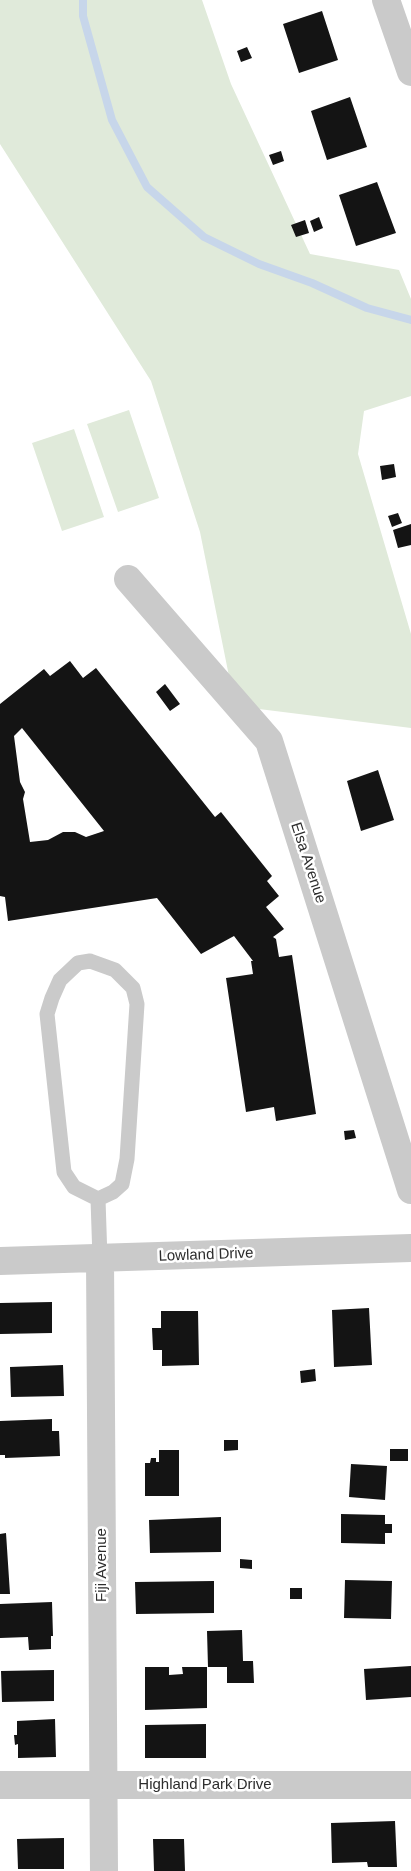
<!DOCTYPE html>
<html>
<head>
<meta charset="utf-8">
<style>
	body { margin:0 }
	canvas { display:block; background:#fff }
</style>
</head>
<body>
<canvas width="411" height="1871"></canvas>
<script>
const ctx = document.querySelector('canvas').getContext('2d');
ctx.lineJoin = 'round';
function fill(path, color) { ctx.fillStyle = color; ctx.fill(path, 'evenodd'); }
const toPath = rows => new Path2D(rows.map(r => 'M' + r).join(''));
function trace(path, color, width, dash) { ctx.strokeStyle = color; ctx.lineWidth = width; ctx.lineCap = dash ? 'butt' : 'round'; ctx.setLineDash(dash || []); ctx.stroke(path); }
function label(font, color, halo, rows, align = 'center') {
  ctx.font = font + ' Arial,sans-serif'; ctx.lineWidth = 5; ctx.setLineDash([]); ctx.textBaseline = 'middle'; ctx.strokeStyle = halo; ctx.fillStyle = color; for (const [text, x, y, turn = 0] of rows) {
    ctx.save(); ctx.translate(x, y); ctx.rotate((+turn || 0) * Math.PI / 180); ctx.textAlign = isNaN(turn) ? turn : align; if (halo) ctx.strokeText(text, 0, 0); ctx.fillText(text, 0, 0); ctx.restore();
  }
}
fill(toPath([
	[0,0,202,0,231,84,310,254,399,270,411,299,411,396,364,411,358,454,411,634,411,728,235,706,200,532,151,381,0,144],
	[129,410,159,498,118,512,87,424],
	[74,429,104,517,62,531,32,443]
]), '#e0eada');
trace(toPath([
	[83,0,83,16,112,120,147,187,204,237,259,264,312,283,367,308,411,320]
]), '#c7d6ea', 8);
fill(toPath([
	[322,11,338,60,299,73,283,24],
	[247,47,252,58,241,62,237,51],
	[350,97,367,147,327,160,311,111],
	[281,151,284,161,273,165,269,155],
	[377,182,396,233,356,246,339,195],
	[319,217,323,228,314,232,310,221],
	[305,220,309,233,296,237,291,225],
	[394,464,396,477,382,480,380,466],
	[398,513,402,523,392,527,388,516],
	[411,524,411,545,398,548,393,530],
	[70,661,83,678,96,668,215,817,221,812,272,876,267,881,279,896,266,907,284,929,273,937,276,939,279,957,292,955,316,1114,276,1121,274,1107,246,1112,226,978,253,974,251,961,253,961,234,936,201,954,157,898,8,921,5,897,0,896,0,704,44,669,50,676],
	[22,728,104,831,86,837,75,832,63,832,48,840,30,842,23,799,25,792,20,782,14,736],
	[165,684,180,704,170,711,156,692],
	[378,770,394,820,361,831,347,781],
	[354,1130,356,1138,345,1140,344,1131],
	[52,1302,52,1333,0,1334,0,1303],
	[369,1308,372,1365,334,1367,332,1310],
	[161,1311,198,1311,199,1365,162,1366,162,1350,153,1350,152,1328,161,1328],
	[63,1365,64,1396,11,1397,10,1367],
	[315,1369,316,1381,301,1383,300,1371],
	[52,1419,52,1431,59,1431,60,1456,5,1458,5,1455,0,1455,0,1421],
	[224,1440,238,1440,238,1450,224,1451],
	[390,1449,408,1449,408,1461,390,1461],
	[159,1450,179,1450,179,1496,145,1496,145,1463,150,1463,151,1458,156,1458,156,1462,159,1462],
	[351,1464,387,1466,385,1500,349,1497],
	[341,1514,385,1515,385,1524,392,1524,392,1533,385,1533,385,1544,341,1543],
	[221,1517,221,1552,150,1553,149,1520],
	[6,1533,10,1594,0,1594,0,1534],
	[240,1559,252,1560,252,1569,240,1568],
	[345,1580,392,1581,391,1619,344,1618],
	[214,1581,214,1613,136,1614,135,1582],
	[290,1588,302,1588,302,1599,290,1599],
	[52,1602,53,1636,51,1636,51,1649,29,1650,28,1637,0,1638,0,1604],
	[242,1630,243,1661,253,1661,254,1683,227,1683,227,1667,208,1667,207,1631],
	[411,1666,411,1697,366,1700,364,1669],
	[145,1667,169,1667,169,1675,183,1674,182,1667,207,1667,207,1708,145,1710],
	[54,1670,54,1701,2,1702,1,1671],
	[55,1719,56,1757,18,1758,18,1744,15,1745,14,1735,17,1735,17,1721],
	[206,1724,206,1758,145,1758,145,1725],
	[395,1821,397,1867,368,1867,367,1862,332,1863,331,1823],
	[64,1838,64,1869,18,1869,17,1839],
	[153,1839,184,1839,185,1871,154,1871]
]), '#141414');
trace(toPath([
	[90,961,115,970,133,988,137,1004,127,1159,122,1184,113,1192,98,1199,74,1187,64,1172,47,1014,52,998,60,980,78,963,90,961],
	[98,1199,100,1259]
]), '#cacaca', 15);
trace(toPath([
	[386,0,411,72],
	[128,579,269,741,411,1190],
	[100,1259,104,1871],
	[0,1261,411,1248],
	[0,1785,411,1785]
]), '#cacaca', 28);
label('15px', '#2d2d2d', '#fff', [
	["Elsa Avenue",308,863,72],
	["Lowland Drive",206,1255,-2],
	["Fiji Avenue",102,1565,-90],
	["Highland Park Drive",205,1785]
]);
</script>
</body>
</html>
